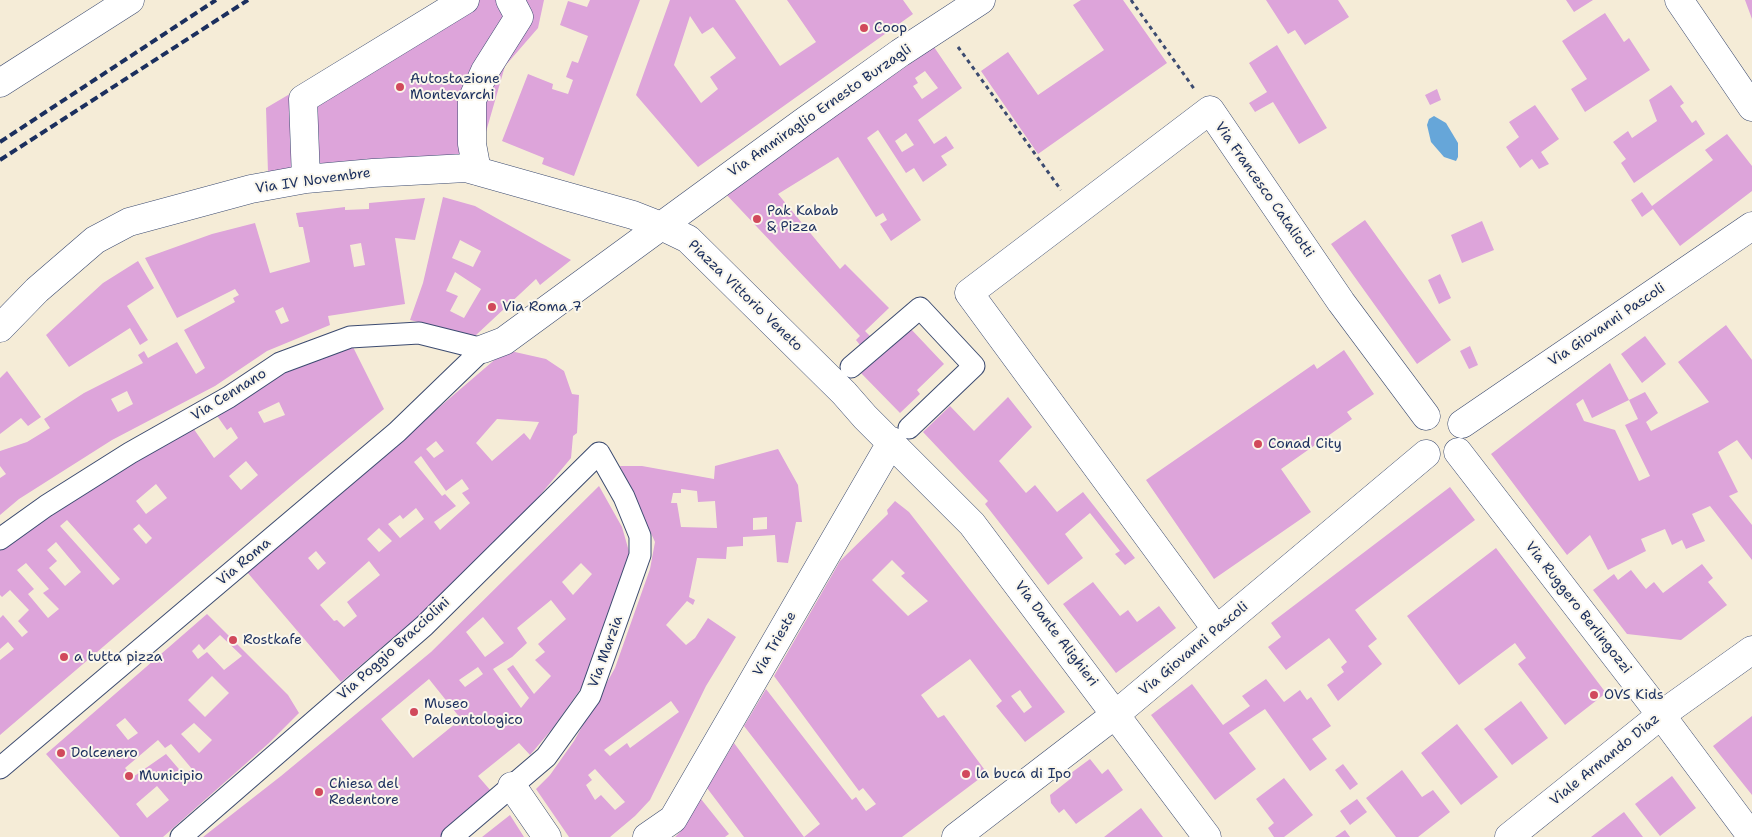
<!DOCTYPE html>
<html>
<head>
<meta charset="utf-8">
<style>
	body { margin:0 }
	canvas { display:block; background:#f5ecd7 }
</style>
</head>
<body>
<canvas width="1752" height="837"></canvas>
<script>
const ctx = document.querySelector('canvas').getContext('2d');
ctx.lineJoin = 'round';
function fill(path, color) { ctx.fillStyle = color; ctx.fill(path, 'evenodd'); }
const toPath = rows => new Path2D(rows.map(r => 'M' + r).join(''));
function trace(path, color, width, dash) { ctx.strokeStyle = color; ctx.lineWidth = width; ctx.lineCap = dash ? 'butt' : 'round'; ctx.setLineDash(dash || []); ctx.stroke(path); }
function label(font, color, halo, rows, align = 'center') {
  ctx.font = font + ' "Shantell Sans",sans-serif'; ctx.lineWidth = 4; ctx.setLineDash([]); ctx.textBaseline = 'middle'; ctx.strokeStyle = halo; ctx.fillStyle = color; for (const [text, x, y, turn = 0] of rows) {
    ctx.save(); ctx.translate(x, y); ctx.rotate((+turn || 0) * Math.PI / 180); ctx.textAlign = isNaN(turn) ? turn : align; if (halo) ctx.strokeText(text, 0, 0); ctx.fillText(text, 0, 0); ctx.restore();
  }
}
fill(toPath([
	[1434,116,1446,123,1458,143,1458,157,1456,161,1444,157,1431,142,1427,125,1429,119]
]), '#66a6d9');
fill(toPath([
	[449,0,544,0,538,28,505,66,479,156,268,173,266,108],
	[590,0,640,0,574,176,542,164,544,158,502,141,528,74,553,84,552,89,568,94,573,80,566,77,572,61,578,63,588,36,560,25,568,1,587,7],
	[670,0,735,0,780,66,816,42,787,0,903,0,913,14,698,167,636,95],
	[690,16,702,34,713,27,736,58,710,77,718,89,701,103,674,65],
	[1081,0,1123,0,1167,63,1038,154,981,71,1008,52,1038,95,1104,50,1073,5],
	[1266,0,1338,0,1349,17,1305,45,1295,30,1288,34],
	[1566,0,1593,0,1574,12],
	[1745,0,1752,0,1752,19],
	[1605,13,1624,42,1629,38,1650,70,1585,112,1571,89,1587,79,1562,41],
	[1277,45,1327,128,1299,144,1273,102,1255,112,1249,103,1267,92,1249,63],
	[934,47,962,88,918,120,934,144,946,136,954,148,941,156,947,165,923,182,914,168,906,173,878,130,867,138,921,220,891,241,880,224,887,220,883,213,876,217,838,157,778,194,840,269,845,264,889,308,865,331,870,336,860,345,856,340,860,336,723,191,819,127],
	[925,71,938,88,922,99,913,86,918,83,915,78],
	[906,133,914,145,902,152,895,141],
	[1671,85,1684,103,1680,106,1692,123,1696,120,1705,134,1634,183,1621,163,1626,159,1613,142,1628,131,1632,138,1657,121,1649,100],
	[1437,89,1441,100,1430,105,1425,95],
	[1535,105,1559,139,1541,152,1549,164,1539,169,1532,159,1520,168,1506,147,1519,137,1509,122],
	[1727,134,1752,166,1752,191,1680,246,1653,209,1642,217,1631,200,1642,192,1652,206,1713,160,1705,150],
	[443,197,475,206,571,260,540,285,536,279,475,336,410,320,423,283],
	[460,240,481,251,473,267,452,258],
	[455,272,481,289,464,318,450,311,458,296,446,291],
	[425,198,415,240,395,238,405,304,328,316,330,325,267,351,215,386,112,440,19,499,0,515,0,478,6,474,0,466,0,451,27,442,50,428,44,419,84,393,143,363,138,355,144,351,148,358,177,342,196,374,205,368,184,330,235,302,233,298,239,295,235,289,177,318,145,258,212,234,255,223,270,273,310,262,303,227,299,227,296,213,345,207,345,210,369,209,369,203],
	[361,243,365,265,354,267,350,245],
	[283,307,289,321,281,324,275,311],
	[127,391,133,404,118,412,111,399],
	[1365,220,1451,340,1417,364,1331,244],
	[1482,221,1494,250,1462,263,1451,235],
	[138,261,154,288,127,306,148,340,140,345,130,328,69,367,46,335,103,283],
	[1440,274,1451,298,1439,304,1428,280],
	[1726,325,1752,360,1752,460,1737,440,1718,452,1738,492,1729,496,1752,525,1752,560,1710,506,1692,514,1705,541,1686,549,1682,540,1672,545,1665,529,1641,539,1646,551,1608,570,1590,535,1567,555,1491,454,1610,363,1629,400,1592,418,1583,399,1576,404,1584,421,1615,430,1639,481,1650,476,1625,425,1638,419,1629,400,1645,392,1658,413,1646,422,1651,431,1709,402,1678,362],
	[910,328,944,364,917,390,920,394,900,413,859,371,879,352,882,355],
	[1645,336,1666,364,1642,383,1621,354],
	[1470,346,1478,365,1469,369,1460,351],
	[353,347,384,409,297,481,0,735,0,660,14,649,8,642,0,649,0,618,3,615,22,637,28,632,18,621,29,610,10,590,2,597,0,595,0,549,191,425,214,458,238,438,231,427,227,430,213,410,309,357],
	[279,402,285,415,264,423,258,412],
	[246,461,258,475,241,490,229,476],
	[156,484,167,498,146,514,136,501],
	[67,520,120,579,113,585,60,526],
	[139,524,152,538,146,544,133,529],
	[56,542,81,572,65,586,49,568,57,561,47,550],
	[26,563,49,589,43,593,59,609,48,618,28,594,34,589,17,570],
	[506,350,546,359,564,371,572,394,579,395,577,433,573,436,571,458,521,518,439,599,341,682,247,572],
	[497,419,539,422,530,440,524,433,492,461,476,443],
	[436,441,444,451,434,458,426,449],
	[421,456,446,491,462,479,469,489,462,493,470,503,440,530,434,522,456,506,445,494,442,496,414,462],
	[416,508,424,519,400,538,388,524,400,515,403,519],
	[379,528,392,541,379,552,367,539],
	[316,551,326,563,318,570,308,558],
	[369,561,380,575,347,602,357,616,344,627,337,620,334,621,320,605],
	[1344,350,1374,394,1347,412,1352,419,1281,469,1311,512,1214,579,1146,480,1314,364,1317,369],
	[7,371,41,417,28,426,21,418,0,434,0,378],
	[1008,397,1032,427,999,461,1026,493,1035,485,1057,512,1083,492,1135,558,1125,565,1115,554,1120,551,1090,513,1065,534,1083,558,1048,585,985,504,988,501,923,432,950,406,974,431],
	[778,449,798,485,802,522,796,522,788,563,777,562,775,535,743,537,743,546,727,547,726,559,697,558,689,597,695,600,693,605,687,601,666,625,686,645,695,638,708,618,736,637,706,686,650,800,635,816,610,837,569,837,536,789,550,775,574,741,615,668,650,569,655,542,620,466,642,466,714,479,715,466],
	[681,489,697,491,698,502,715,501,717,528,681,527,677,503,671,503,673,493,681,493],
	[767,517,767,529,753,530,753,518],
	[671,701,679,712,630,748,627,743,610,756,604,750],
	[595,769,625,802,615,810,601,795,595,800,586,785,592,780,588,775],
	[599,486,622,527,630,555,582,687,553,728,530,755,519,743,478,776,491,791,444,837,203,837,281,776,431,652],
	[581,563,592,574,573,595,562,582],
	[551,600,566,619,538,644,545,652,535,660,551,676,534,694,513,665,507,669,529,698,521,708,493,669,512,657,527,643,517,628],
	[483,617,504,643,485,657,466,632],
	[478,667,483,674,465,687,459,680],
	[429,679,461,719,413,758,381,719],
	[1450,487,1475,520,1355,610,1377,639,1368,646,1382,664,1338,701,1327,685,1344,672,1341,667,1347,662,1329,638,1286,670,1268,647,1281,637,1271,623],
	[895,501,909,512,1065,712,1025,742,996,706,1002,701,970,659,921,695,938,718,944,715,987,773,902,837,744,837,707,788,734,743,804,837,820,824,744,726,766,689,852,800,856,797,866,811,876,804,863,788,859,791,774,676,840,561,888,514,887,510],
	[892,560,905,573,901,576,928,601,908,616,872,580],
	[1020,690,1032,707,1024,713,1011,696],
	[1496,548,1606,693,1565,725,1518,664,1526,658,1515,643,1459,685,1407,616],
	[1702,564,1713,578,1708,582,1727,605,1681,640,1627,634,1593,590,1614,574,1618,580,1631,570,1646,589,1654,582,1663,593],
	[1093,582,1120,616,1128,610,1137,622,1159,606,1176,628,1116,673,1063,604],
	[207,614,288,695,299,713,269,743,163,837,120,837,46,754],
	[220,635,242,656,224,670,207,652,198,659,192,651,199,644,204,650],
	[212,676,229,693,205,717,188,700],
	[125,718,138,733,128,740,116,725],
	[194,723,212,740,199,753,181,734],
	[158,740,165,748,171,744,192,769,184,775,166,754,133,777,125,768],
	[157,786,169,800,147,818,136,804],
	[1266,679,1284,702,1300,690,1307,700,1311,697,1331,726,1312,739,1327,759,1310,771,1265,709,1229,733,1256,769,1215,800,1151,715,1192,684,1223,725,1250,706,1242,696],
	[1521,701,1548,738,1512,765,1484,729],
	[1752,716,1752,795,1713,746],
	[1457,724,1498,777,1461,805,1421,753],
	[1090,759,1102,774,1108,769,1123,790,1076,824,1064,809,1059,813,1051,803,1050,795,1069,780,1067,776],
	[1343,764,1358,784,1350,790,1335,770],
	[1402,770,1422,797,1433,790,1450,812,1418,837,1396,837,1366,798],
	[1672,776,1696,808,1660,836,1635,804],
	[1284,778,1313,815,1284,837,1274,837,1268,828,1274,823,1256,799],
	[701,799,729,834,725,837,675,837,682,830],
	[1357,799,1367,812,1350,825,1340,811],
	[1141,808,1163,837,1104,837],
	[1624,812,1643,837,1591,837],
	[510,815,524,837,482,837],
	[1345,830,1350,837,1335,837]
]), '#dda4da');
const pedestrian = toPath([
	[851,367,920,308,974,366,909,428],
	[0,539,46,506,130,453,229,397,280,363,350,337,419,333,483,349,397,432,0,768],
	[181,837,424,626,599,453,624,497,640,536,640,555,590,696,546,757,452,837]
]);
const minor = toPath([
	[1679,0,1752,107],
	[477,171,472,144,472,100,485,71,519,17,510,0],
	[306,179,303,99,465,0],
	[0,328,37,290,95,240,129,222,251,189,306,179,373,173,466,168,633,215,661,226,688,239,844,393,865,417,972,524,1207,837],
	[483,349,504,341,802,123,900,53,981,0],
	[1462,424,1752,226],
	[1458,452,1661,715,1752,837],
	[1216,629,969,293,1210,110,1341,302,1426,416],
	[512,786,547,837],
	[647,837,673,819,892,441],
	[956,837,1116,714,1426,454]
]);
const tertiary = toPath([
	[0,83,130,0],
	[1509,837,1661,715,1752,650]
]);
trace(pedestrian, '#3c4b70', 23);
trace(minor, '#3c4b70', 29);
trace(tertiary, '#3c4b70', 29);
trace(toPath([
	[1131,0,1195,90],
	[958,47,1061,190]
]), '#3c4b70', 3, [4, 4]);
trace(pedestrian, '#fff', 21);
trace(minor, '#fff', 28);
trace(tertiary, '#fff', 28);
trace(toPath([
	[0,142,216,0],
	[0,160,248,0]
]), '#1b2f5e', 4, [8, 4]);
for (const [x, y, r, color] of [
	[864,28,5,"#d1495b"],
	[400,87,5,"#d1495b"],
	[757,219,5,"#d1495b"],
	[492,307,5,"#d1495b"],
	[1258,444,5,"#d1495b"],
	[233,640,5,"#d1495b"],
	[64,657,5,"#d1495b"],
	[1594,695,5,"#d1495b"],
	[414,712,5,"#d1495b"],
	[61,753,5,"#d1495b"],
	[966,774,5,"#d1495b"],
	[129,776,5,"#d1495b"],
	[319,792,5,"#d1495b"]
]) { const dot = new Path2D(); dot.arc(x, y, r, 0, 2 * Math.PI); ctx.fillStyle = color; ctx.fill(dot); trace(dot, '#fbf7ec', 2); }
label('14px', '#1b2f5e', '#fbf7ec', [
	["Coop",874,28],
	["Autostazione",410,79],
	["Montevarchi",410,95],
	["Pak Kabab",767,211],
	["& Pizza",767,227],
	["Via Roma 7",502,307],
	["Conad City",1268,444],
	["Rostkafe",243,640],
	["a tutta pizza",74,657],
	["OVS Kids",1604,695],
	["Museo",424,704],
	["Paleontologico",424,720],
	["Dolcenero",71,753],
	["la buca di Ipo",976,774],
	["Municipio",139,776],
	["Chiesa del",329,784],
	["Redentore",329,800]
], 'left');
label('14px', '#1b2f5e', '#fbf7ec', [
	["Via Ammiraglio Ernesto Burzagli",820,111,-35],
	["Via IV Novembre",313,181,-8],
	["Via Francesco Cataliotti",1264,190,55],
	["Piazza Vittorio Veneto",745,296,44],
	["Via Giovanni Pascoli",1607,325,-34],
	["Via Cennano",229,395,-32],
	["Via Roma",244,562,-40],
	["Via Ruggero Berlingozzi",1578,608,52],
	["Via Dante Alighieri",1056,634,53],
	["Via Trieste",775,644,-60],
	["Via Poggio Bracciolini",394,649,-42],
	["Via Giovanni Pascoli",1194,649,-40],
	["Via Marzia",606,652,-70],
	["Viale Armando Diaz",1605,760,-39]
]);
</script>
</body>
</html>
